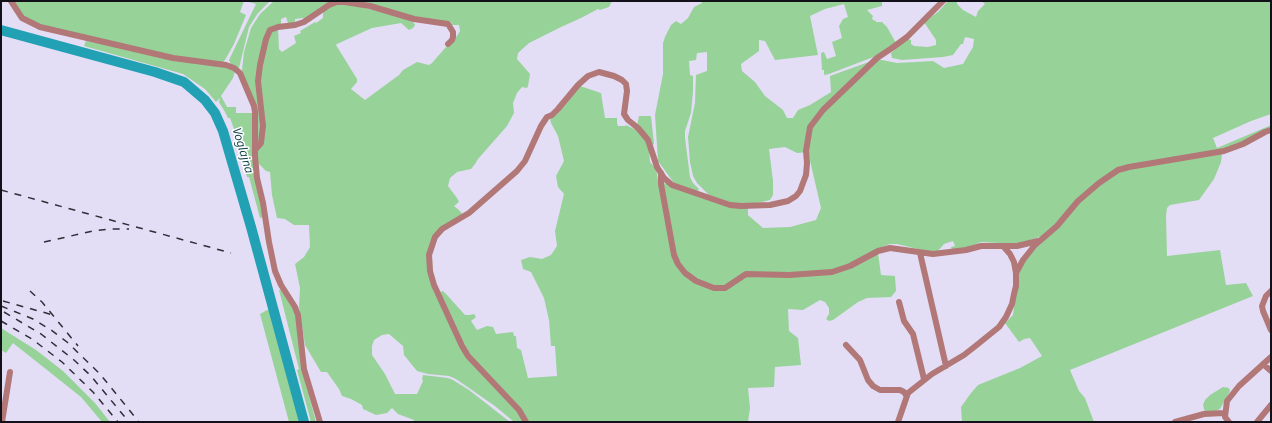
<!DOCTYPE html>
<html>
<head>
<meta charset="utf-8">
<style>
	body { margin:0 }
	#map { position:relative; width:1272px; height:423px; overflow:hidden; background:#e3def5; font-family:"Source Sans 3",sans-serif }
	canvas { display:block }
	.frame { position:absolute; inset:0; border:2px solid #121018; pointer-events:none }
</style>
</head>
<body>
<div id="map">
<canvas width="1272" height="423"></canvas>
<div class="frame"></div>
</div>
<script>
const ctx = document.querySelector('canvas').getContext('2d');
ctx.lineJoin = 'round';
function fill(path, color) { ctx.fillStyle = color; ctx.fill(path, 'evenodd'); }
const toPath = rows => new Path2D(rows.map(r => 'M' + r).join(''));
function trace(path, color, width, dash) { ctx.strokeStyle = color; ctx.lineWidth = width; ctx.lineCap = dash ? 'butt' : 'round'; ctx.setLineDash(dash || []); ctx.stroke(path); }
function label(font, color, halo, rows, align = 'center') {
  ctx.font = font + ' "Source Sans 3",sans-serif'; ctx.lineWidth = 3; ctx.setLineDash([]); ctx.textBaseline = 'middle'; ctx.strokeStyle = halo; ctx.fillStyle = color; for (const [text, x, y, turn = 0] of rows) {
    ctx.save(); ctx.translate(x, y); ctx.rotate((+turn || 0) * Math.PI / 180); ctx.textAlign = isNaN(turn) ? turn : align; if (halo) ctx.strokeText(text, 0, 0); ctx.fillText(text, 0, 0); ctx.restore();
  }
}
fill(toPath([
	[13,1,244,1,240,12,246,15,234,44,225,60,222,63,176,56,48,29,27,20],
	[245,1,270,1,258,13,249,27,239,68,237,69,231,65,229,60,256,4],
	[274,1,337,1,304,20,303,18,295,19,295,24,288,23,286,17,281,19,281,24,270,29,258,65,261,111,260,143,257,142,257,120,242,70,244,52,251,28,260,14],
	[349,1,612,1,609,7,600,10,598,9,581,18,561,27,529,43,518,53,517,59,530,74,528,86,527,88,522,87,517,93,513,103,514,113,507,126,478,159,475,164,471,169,457,172,450,178,448,186,457,198,459,202,454,206,460,211,463,215,456,219,431,244,434,293,437,295,460,346,508,399,525,422,514,422,495,406,456,379,449,376,428,374,417,371,404,355,403,346,389,334,382,335,374,340,372,346,372,355,385,374,395,394,417,394,423,381,422,379,423,375,448,378,453,380,469,390,510,422,413,422,414,420,398,414,392,408,387,413,376,415,363,409,362,405,351,399,342,396,339,389,327,372,321,372,305,345,299,307,300,288,295,264,304,257,310,247,309,225,294,225,285,219,277,218,272,195,270,172,266,171,257,162,256,154,262,144,260,91,262,61,271,31,278,28,279,49,282,52,296,43,294,36,301,33,300,31,315,22,316,23,323,18,323,11,329,7,345,3,412,20,415,25,413,28,409,30,401,23,372,28,337,44,336,45,357,79,357,82,351,89,365,100,399,75,403,70,417,62,429,65,432,63,446,47,453,42,460,31,459,25,452,25,451,22,446,22,425,20],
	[701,1,882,1,882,6,867,10,873,16,872,19,877,22,882,22,887,27,896,43,876,56,829,74,824,75,824,70,822,70,821,53,824,52,827,59,836,56,832,42,842,38,839,26,843,19,848,17,844,4,825,9,810,16,818,55,775,60,765,41,759,40,759,51,741,64,742,71,755,82,765,96,783,110,787,118,793,118,798,110,810,105,831,92,830,76,877,59,897,63,933,61,944,68,963,64,973,47,974,39,965,37,963,44,961,44,953,55,943,57,902,60,892,58,891,53,907,39,911,40,911,44,914,46,928,47,936,45,936,40,924,22,938,12,948,1,957,1,957,4,963,10,976,17,978,11,985,4,981,1,1271,1,1271,114,1251,121,1213,138,1217,148,1269,126,1271,126,1271,128,1232,147,1118,168,1042,236,1028,241,1017,244,981,242,966,248,952,250,951,247,955,246,953,241,944,244,938,251,926,251,897,244,890,244,877,249,849,265,831,271,791,274,750,272,724,287,720,287,697,280,686,272,676,255,662,185,664,183,704,199,748,208,748,215,763,228,790,227,816,220,821,208,808,152,797,153,785,147,769,149,773,181,773,195,770,200,753,204,732,203,709,195,697,183,693,176,690,162,688,137,695,103,696,75,707,71,707,52,697,53,696,60,689,61,690,75,693,76,693,91,691,113,685,131,685,138,690,177,693,183,699,189,697,192,674,183,658,161,655,115,663,74,663,43,665,37,671,25,676,21,681,24,688,18,694,7,702,3],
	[86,41,221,66,235,71,233,78,221,96,227,107,236,107,236,113,254,113,255,143,264,217,260,218,249,177,247,177,237,137,230,118,228,118,225,112,219,102,220,98,216,102,205,89,183,74,84,46],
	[580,86,601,93,605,118,617,118,617,123,618,126,625,126,626,125,634,129,635,128,646,140,649,150,650,162,656,169,672,257,676,265,715,290,746,275,826,275,878,253,881,275,895,276,896,291,891,297,867,298,858,302,833,320,829,321,826,319,829,314,829,308,825,302,820,300,803,310,788,309,789,331,798,338,801,365,775,367,774,387,748,388,750,408,748,422,528,422,472,358,464,346,440,292,443,291,447,295,465,315,469,315,474,314,476,317,471,321,477,330,487,326,493,327,496,334,513,332,514,336,516,336,517,348,521,350,528,378,557,376,555,346,551,346,549,320,544,298,531,272,523,269,521,260,530,257,542,259,551,255,557,246,555,231,564,194,558,187,556,176,564,161,558,136,551,123,550,118,556,115,566,104],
	[639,116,651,116,654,144,652,145,637,126],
	[1222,154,1221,162,1214,179,1199,200,1170,205,1167,208,1166,216,1167,256,1220,250,1226,285,1246,283,1253,296,1070,370,1079,391,1085,398,1094,422,962,422,961,407,971,393,978,385,1020,368,1042,356,1030,338,1024,339,1019,342,1005,323,1013,315,1019,271,1026,259,1085,197,1115,174,1125,170],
	[279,290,281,290,293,308,296,317,302,370,316,422,311,422,297,370,299,369],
	[269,309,290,383,300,422,289,422,260,314],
	[1,328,36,350,63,371,95,403,110,422,102,422,81,397,13,343,6,353,1,350],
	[1223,387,1229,388,1230,391,1220,409,1213,412,1205,412,1203,405,1205,400,1210,395]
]), '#97d299');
trace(toPath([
	[1,30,155,72,184,82,205,100,215,113,223,131,251,227,304,422]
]), '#23a1b4', 10);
trace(toPath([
	[11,1,22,18,40,27,173,58,226,65,234,68,240,73,254,106,255,112,255,156,257,178,263,203,269,242,275,271,281,285,295,307,298,315,304,369,320,422],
	[255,150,261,143,263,126,258,81,260,65,266,39,270,30,278,27,295,25,304,22,329,5,337,2,345,2,370,6,414,19,448,24,453,32,453,37,452,40,448,44],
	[661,173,661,184,674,255,678,264,685,273,696,281,714,288,725,288,746,274,789,275,832,272,850,266,878,251,890,248,933,254,966,250,981,246,1003,246,1010,254,1014,262,1016,273,1016,286,1014,294,1012,304,1006,317,999,327,978,344,964,355,932,374,908,393,898,422],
	[1003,246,1017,246,1038,241],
	[920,253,946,366],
	[1016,273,1023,260,1035,245,1057,226,1078,201,1099,183,1118,170,1129,167,1224,151,1243,144,1265,132,1271,130],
	[1271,291,1266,296,1262,306,1263,311,1271,330],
	[899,302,904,321,913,334,924,379],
	[846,345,860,360,868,380,873,386,880,390,900,390,904,392,906,395],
	[1263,364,1271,371],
	[2,422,10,372],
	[526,422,519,410,468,356,462,346,434,285,430,271,429,255,435,237,442,229,469,213,517,171,525,161,541,126,547,117,552,115,558,109,578,85,588,76,599,72,614,76,622,80,626,84,627,91,624,114,628,120,638,128,648,140,657,167,664,178,672,185,730,205,741,206,770,205,788,201,796,196,800,191,806,175,807,163,806,151,810,127,823,110,877,58,892,48,907,37,943,1],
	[1175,422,1204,414,1224,413],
	[1229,422,1225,417,1227,401,1239,386,1271,357],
	[1257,422,1271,405]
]), '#b27777', 6);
trace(toPath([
	[1,190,231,253],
	[44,242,93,231,110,229,129,229],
	[30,291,42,302,78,346],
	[3,301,53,315],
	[1,306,33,319,51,330,67,342,100,374,139,422],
	[4,312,41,334,74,360,91,376,129,422],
	[1,321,32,339,62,362,93,392,118,422]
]), '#312e39', 1.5, [7, 7]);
label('italic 13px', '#0c4149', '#fff', [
	["Voglajna",242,151,73]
]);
</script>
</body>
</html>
